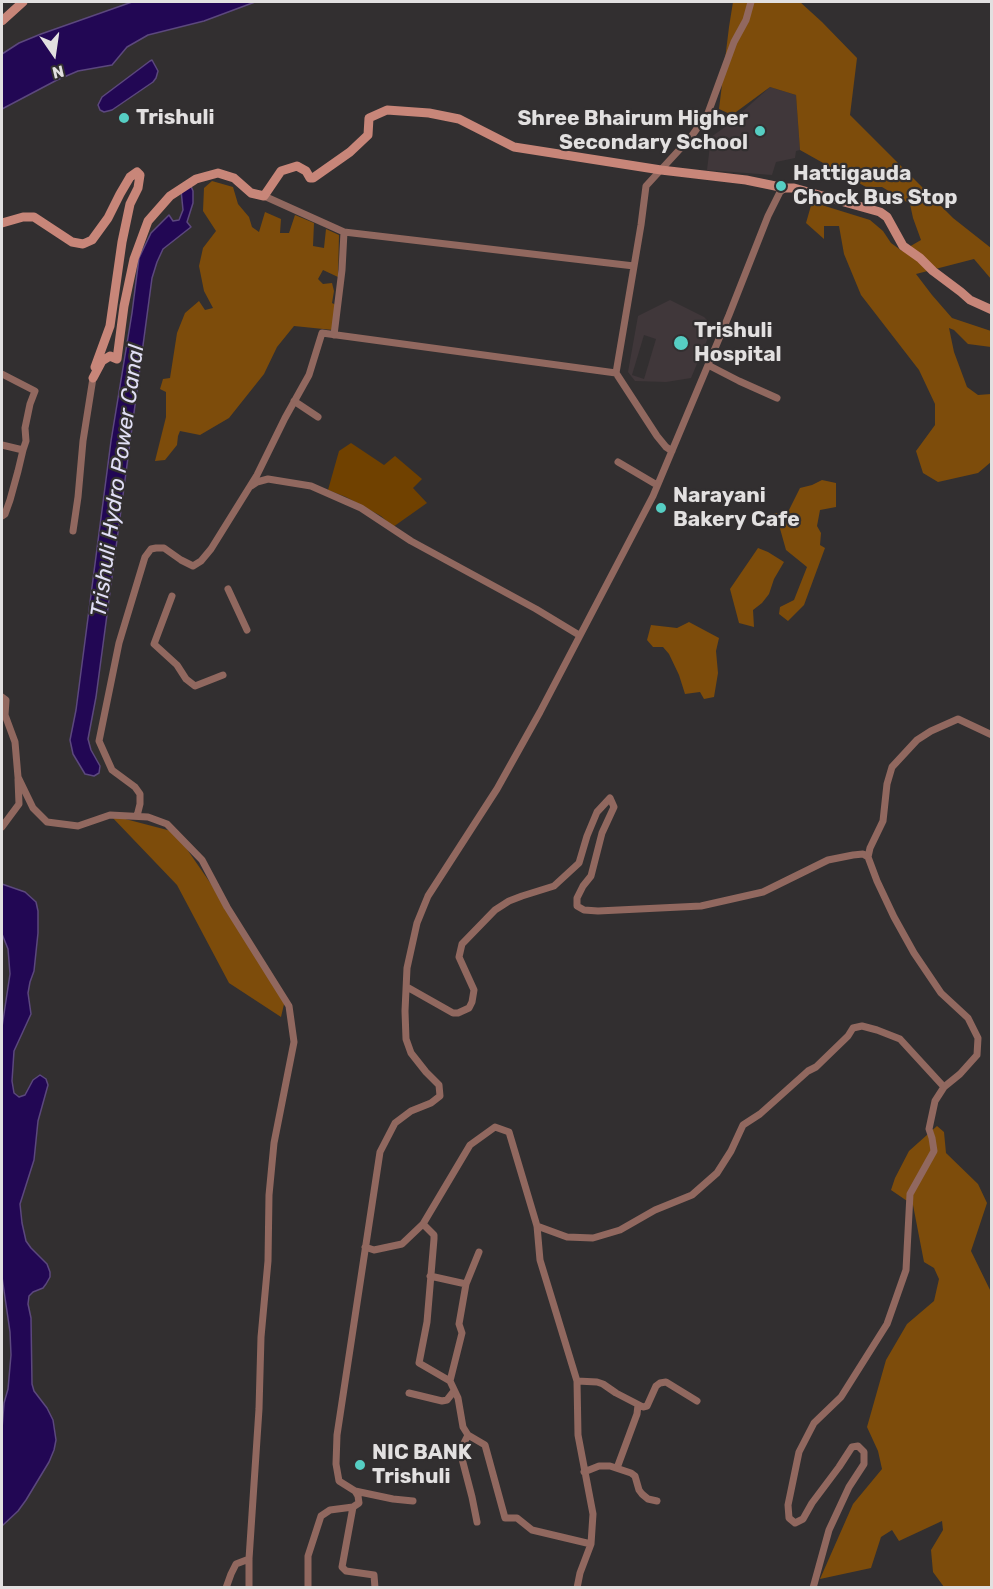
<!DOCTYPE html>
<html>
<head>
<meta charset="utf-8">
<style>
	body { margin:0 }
	#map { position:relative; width:993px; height:1589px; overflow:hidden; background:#322f30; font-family:Rubik,sans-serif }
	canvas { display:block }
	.frame { position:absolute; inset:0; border:3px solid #e2e0e0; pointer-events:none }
	.north { position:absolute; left:24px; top:24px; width:60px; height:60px; -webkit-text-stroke:4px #322f30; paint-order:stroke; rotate:167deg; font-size:16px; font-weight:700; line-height:24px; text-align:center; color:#e2e0e0 }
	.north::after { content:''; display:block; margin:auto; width:21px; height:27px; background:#e2e0e0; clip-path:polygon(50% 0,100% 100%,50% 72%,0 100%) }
</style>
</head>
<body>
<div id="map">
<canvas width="993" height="1589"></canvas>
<div class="frame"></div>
<div class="north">N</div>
</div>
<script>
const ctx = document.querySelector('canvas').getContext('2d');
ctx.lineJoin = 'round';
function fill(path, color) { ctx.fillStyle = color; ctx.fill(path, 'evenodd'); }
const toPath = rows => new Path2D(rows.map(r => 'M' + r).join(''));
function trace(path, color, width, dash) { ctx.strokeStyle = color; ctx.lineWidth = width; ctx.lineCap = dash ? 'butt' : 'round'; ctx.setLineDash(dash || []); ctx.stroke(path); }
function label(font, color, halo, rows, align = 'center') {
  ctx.font = font + ' Rubik,sans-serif'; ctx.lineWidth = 4.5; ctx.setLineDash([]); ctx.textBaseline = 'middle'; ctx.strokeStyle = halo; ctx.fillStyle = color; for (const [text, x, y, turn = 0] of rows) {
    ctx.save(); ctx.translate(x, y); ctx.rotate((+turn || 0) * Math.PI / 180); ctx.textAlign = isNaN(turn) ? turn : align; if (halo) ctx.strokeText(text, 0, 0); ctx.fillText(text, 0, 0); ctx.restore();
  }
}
fill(toPath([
	[770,87,796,95,800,150,796,151,795,158,776,162,772,175,707,170,711,137,725,127],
	[670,300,704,317,713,326,691,378,666,382,635,381,628,372,638,316],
	[644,335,656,339,644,379,632,375]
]), '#40373a');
fill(toPath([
	[351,443,384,465,395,456,422,479,413,488,427,503,393,527,381,516,346,497,328,490,339,451]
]), '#704100');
fill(toPath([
	[733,2,800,2,822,22,857,58,850,115,953,218,991,248,991,279,974,259,916,274,932,295,952,318,991,331,991,347,968,344,954,330,949,328,954,352,967,387,978,395,991,394,991,462,978,473,938,482,923,473,916,451,935,425,935,404,919,370,861,295,844,254,839,226,824,226,824,239,806,223,812,202,870,220,883,231,891,243,902,251,921,240,913,218,910,204,882,187,866,187,800,150,796,95,770,87,732,115,719,109,729,27],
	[212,181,233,187,238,204,249,217,252,227,259,232,265,212,281,219,280,233,289,233,295,215,314,223,313,246,324,248,326,229,339,235,338,277,323,270,318,279,323,284,332,283,334,291,332,303,336,305,333,330,294,326,277,347,264,374,229,418,200,435,180,431,178,436,177,445,165,460,155,461,166,417,166,392,160,389,163,379,170,378,177,333,185,313,199,301,205,310,213,308,204,291,199,266,203,248,216,231,203,211,204,188],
	[822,480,836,483,836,507,820,510,817,526,821,533,820,545,825,548,804,605,788,621,779,614,780,607,794,600,807,567,786,550,779,525,767,525,768,514,788,512,800,488,812,485],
	[758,548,768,552,784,562,774,579,769,594,762,603,753,610,754,627,739,623,730,589],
	[689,622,719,638,716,651,718,673,714,697,704,699,700,692,685,694,679,675,669,654,663,647,653,647,647,640,651,625,677,628],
	[110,815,175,832,227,907,285,1000,281,1017,229,983,177,885],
	[937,1126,944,1132,946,1153,978,1184,987,1203,971,1251,991,1292,991,1587,944,1587,933,1572,931,1550,943,1530,942,1521,899,1541,892,1530,881,1537,871,1568,820,1579,853,1504,882,1469,878,1451,867,1427,886,1360,907,1324,934,1301,939,1279,934,1268,924,1262,913,1205,891,1190,895,1178,909,1151]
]), '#7d4c0b');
const water = toPath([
	[132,2,255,2,204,21,148,35,127,47,112,65,78,71,57,80,2,109,2,54,19,43,41,34,132,2],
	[152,60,158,71,156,78,153,82,112,110,104,112,100,110,98,105,102,97,150,61,152,60],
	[190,184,193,191,193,203,187,222,191,227,163,249,157,262,152,278,96,697,88,739,91,750,100,766,99,773,94,776,85,774,73,754,70,740,76,710,111,441,132,313,139,258,151,233,169,215,173,221,179,220,183,210,181,190,190,184],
	[2,884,25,892,36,902,38,911,38,933,34,971,30,982,28,993,31,1014,14,1051,12,1081,14,1093,19,1097,25,1095,33,1080,40,1075,46,1079,48,1085,38,1121,34,1160,20,1204,22,1223,26,1241,31,1248,47,1264,50,1272,50,1277,46,1284,43,1288,33,1292,29,1296,28,1304,31,1318,32,1384,34,1391,47,1408,53,1420,56,1440,54,1450,49,1462,26,1500,18,1511,2,1526,2,1429,4,1403,8,1389,11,1355,10,1332,2,1277,2,1027,10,974,8,949,2,934,2,884]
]);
fill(water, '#220754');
trace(water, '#5c487e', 1.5);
trace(toPath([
	[264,196,344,232,342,270,334,335],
	[344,232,634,266],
	[708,365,739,381,777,398],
	[2,374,35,391,30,404,25,428,26,441,23,450,2,445],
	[294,401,318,417],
	[672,451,666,447,657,436,616,373,641,225,646,186,691,137,708,113,734,42,746,20,751,2],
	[618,462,657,485],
	[251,486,257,482,268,479,311,486,361,508,411,541,536,609,579,635],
	[2,516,5,514,10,500,18,471,23,450],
	[73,531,78,497,83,441,93,378],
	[228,589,247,630],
	[172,596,154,644,177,665,186,679,195,686,223,675],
	[2,697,6,700,5,715,15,742,18,777,33,808,47,822,78,826,110,815,148,817,167,824,202,860,227,907,289,1006,294,1042,274,1143,269,1195,268,1261,261,1337,259,1409,249,1559,249,1588],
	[137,816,140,804,140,794,135,787,112,770,99,741,119,643,145,557,151,549,156,548,164,548,181,560,193,566,201,561,211,549,257,475,285,418,309,375,322,333,616,373],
	[2,827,19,804,18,779],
	[868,857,870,848,883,821,887,784,892,767,917,740,931,731,958,719,992,735],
	[407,987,453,1013,458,1013,469,1008,472,1002,474,990,459,957,462,944,495,910,509,901,522,896,554,886,579,863,587,836,597,812,610,798,614,807,602,833,591,876,583,886,577,898,577,906,584,910,598,911,701,906,763,892,828,860,853,855,863,854,868,857,877,881,894,917,914,953,941,993,968,1018,978,1038,977,1055,960,1074,944,1087,935,1101,929,1129,932,1138,934,1151,910,1194,906,1270,887,1324,841,1397,814,1423,799,1452,788,1505,789,1518,795,1523,803,1519,812,1503,839,1467,852,1447,858,1446,864,1452,864,1464,849,1487,829,1530,813,1588],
	[423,1224,434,1235,434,1239,427,1322,419,1363,450,1381,458,1398,463,1427,468,1435,485,1445,505,1518,517,1518,532,1530,591,1544],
	[537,1226,567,1237,593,1238,620,1230,655,1210,692,1195,717,1173,731,1151,743,1125,760,1114,808,1071,816,1067,848,1036,853,1028,862,1026,877,1030,900,1039,944,1087],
	[365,1247,374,1250,402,1244,423,1224,470,1145,495,1127,509,1132,537,1226,540,1260,577,1381,578,1435,593,1514,591,1544,580,1573,577,1588],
	[430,1276,466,1284,459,1324,462,1333,450,1381],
	[466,1284,479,1252],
	[577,1381,597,1382,603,1384,616,1393,643,1407,647,1406,656,1386,660,1383,666,1382,697,1401],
	[409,1393,442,1401,447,1400,454,1391],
	[468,1435,460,1451,472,1497,477,1522],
	[617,1468,637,1414,638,1405],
	[584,1472,599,1466,610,1466,631,1473,635,1476,639,1490,642,1494,648,1499,657,1501],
	[355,1491,393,1499,413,1501],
	[353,1507,342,1567,346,1571,374,1575,375,1588],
	[226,1588,231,1574,236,1564,249,1559],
	[308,1588,308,1556,321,1516,330,1510,353,1507,359,1503,358,1496,355,1491,339,1481,336,1464,337,1435,380,1152,395,1123,411,1111,431,1103,440,1096,439,1085,426,1072,411,1053,406,1039,405,1011,407,968,417,923,428,896,497,789,540,712,653,496,729,315,768,216,780,192,785,188]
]), '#91685f', 7);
trace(toPath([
	[2,21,23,2],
	[2,223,23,217,34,217,72,242,83,244,92,240,108,218,120,194,130,177,137,172,140,175,138,188,130,204,122,242,110,326,95,367],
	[93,378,102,361,110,356,117,359,124,306,134,259,148,221,170,196,196,179,218,173,234,178,251,193,264,196,281,171,297,166,306,171,310,178,313,178,350,152,368,135,369,118,387,110,429,113,459,119,514,147,661,170,746,180,785,188,794,188,880,212,887,217,903,246,920,258,933,271,961,292,970,300,992,310]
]), '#c88679', 9);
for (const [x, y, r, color] of [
	[124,118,6,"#56cec3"],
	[760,131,6,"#56cec3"],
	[781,186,6,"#56cec3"],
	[681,343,8,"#56cec3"],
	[661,508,6,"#56cec3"],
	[360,1465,6,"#56cec3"]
]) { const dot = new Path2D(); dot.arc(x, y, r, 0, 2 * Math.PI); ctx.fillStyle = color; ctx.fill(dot); trace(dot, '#322f30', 2); }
label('bold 21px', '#e2e0e0', '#322f30', [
	["Trishuli",136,118],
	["Shree Bhairum Higher",748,119,"right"],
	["Secondary School",748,143,"right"],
	["Hattigauda",793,174],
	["Chock Bus Stop",793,198],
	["Trishuli",694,331],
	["Hospital",694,355],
	["Narayani",673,496],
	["Bakery Cafe",673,520],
	["NIC BANK",372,1453],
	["Trishuli",372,1477]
], 'left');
label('italic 22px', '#e1dff5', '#322f30', [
	["Trishuli Hydro Power Canal",118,481,-82]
]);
</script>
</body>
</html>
